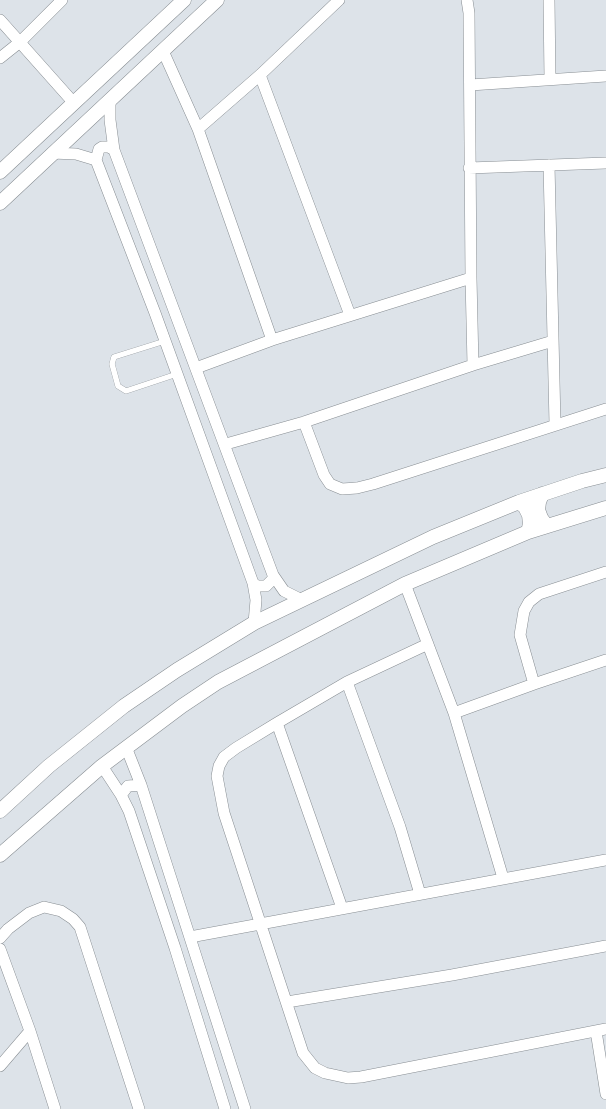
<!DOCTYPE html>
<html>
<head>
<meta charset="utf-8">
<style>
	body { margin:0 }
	canvas { display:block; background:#dde3e9 }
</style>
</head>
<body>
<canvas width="606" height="1109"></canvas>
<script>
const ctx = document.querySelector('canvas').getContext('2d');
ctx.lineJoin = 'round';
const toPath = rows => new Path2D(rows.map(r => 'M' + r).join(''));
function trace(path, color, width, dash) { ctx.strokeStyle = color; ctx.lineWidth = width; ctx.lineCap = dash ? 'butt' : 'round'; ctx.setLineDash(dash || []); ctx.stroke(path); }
const service = toPath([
	[165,341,114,357,112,364,118,386,126,391,177,374]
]);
const minor = toPath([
	[467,0,469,13,471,278,473,365],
	[549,0,550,79],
	[0,20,73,102],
	[163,51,198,129,272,340],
	[0,58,20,42,62,0],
	[260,75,350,315],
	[470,85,606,76],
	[110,100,110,120,114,150,273,575,284,591,300,599],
	[198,129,260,75,339,0],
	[52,153,76,154,96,160,155,313,253,583,256,600,254,623],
	[96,160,99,149,102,147,109,147,114,150],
	[549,165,555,424],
	[469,168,606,163],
	[196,368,272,340,471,278],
	[304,422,324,475,330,484,342,489,357,488,373,484,606,409],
	[226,444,304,422,473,365,553,341],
	[253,583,257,586,266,586,273,579,273,575],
	[405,584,454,713,503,878],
	[428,644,347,682,277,723,236,748,224,757,219,766,217,776,224,813,303,1053,315,1068,325,1073,348,1078,361,1077,606,1029],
	[347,682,400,827,420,894],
	[534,684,520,635,524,611,529,602,539,594,606,572],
	[454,713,534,684,606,660],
	[277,723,342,908],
	[126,747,141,785,245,1109],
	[102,766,121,795,129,811,175,948,225,1109],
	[121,795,128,786,141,785],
	[190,937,606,860],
	[0,938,8,929,29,913,44,907,61,911,73,919,80,927,139,1109],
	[0,949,30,1031,55,1109],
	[287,1002,452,975,606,946],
	[596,1031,606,1094],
	[0,1066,30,1031]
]);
const tertiary = toPath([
	[0,172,184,0],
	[0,203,217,0],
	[542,494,539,502,538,510,541,518,546,525],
	[519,502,525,507,529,515,530,524,528,532],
	[0,811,49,766,124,706,177,670,254,623,433,537,519,502,582,481,606,475],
	[0,855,102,766,182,706,218,682,405,584,528,532,606,508]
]);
trace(service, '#888e93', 6);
trace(minor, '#888e93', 12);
trace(tertiary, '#888e93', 15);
trace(service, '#fff', 5.5);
trace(minor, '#fff', 11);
trace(tertiary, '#fff', 14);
</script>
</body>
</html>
